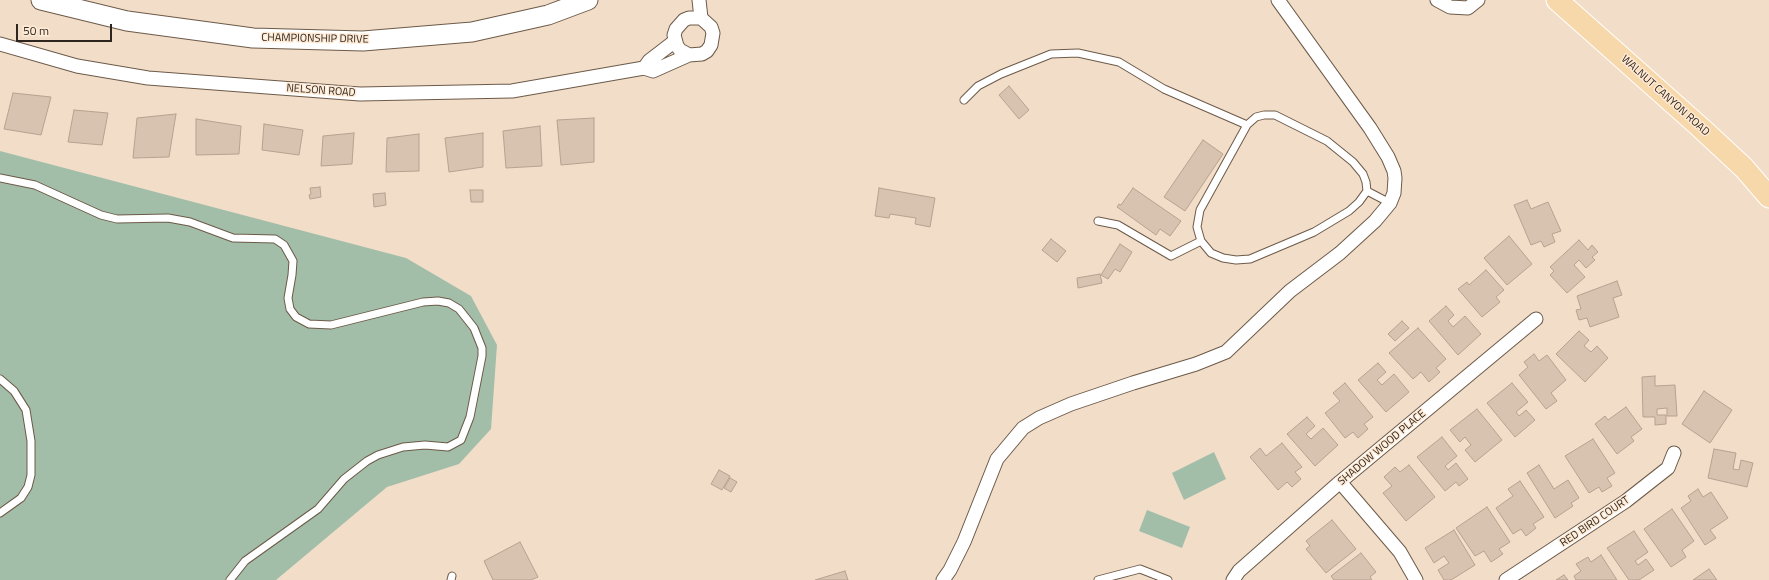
<!DOCTYPE html>
<html>
<head>
<meta charset="utf-8">
<style>
	body { margin:0 }
	#map { position:relative; width:1769px; height:580px; overflow:hidden; background:#f2ddc9; font-family:"Titillium Web",sans-serif }
	canvas { display:block }
	.scale { position:absolute; left:16px; top:24px; width:96px; height:18px; box-sizing:border-box; border:2px solid #2e261e; border-top:0; padding-left:5px; font-size:12px; line-height:14px; white-space:nowrap; color:#2e261e; -webkit-text-stroke:3px #ffead5; paint-order:stroke }
</style>
</head>
<body>
<div id="map">
<canvas width="1769" height="580"></canvas>
<div class="scale">50 m</div>
</div>
<script>
const ctx = document.querySelector('canvas').getContext('2d');
ctx.lineJoin = 'round';
function fill(path, color) { ctx.fillStyle = color; ctx.fill(path, 'evenodd'); }
const toPath = rows => new Path2D(rows.map(r => 'M' + r).join(''));
function trace(path, color, width, dash) { ctx.strokeStyle = color; ctx.lineWidth = width; ctx.lineCap = dash ? 'butt' : 'round'; ctx.setLineDash(dash || []); ctx.stroke(path); }
function label(font, color, halo, rows, align = 'center') {
  ctx.font = font + ' "Titillium Web",sans-serif'; ctx.lineWidth = 3; ctx.setLineDash([]); ctx.textBaseline = 'middle'; ctx.strokeStyle = halo; ctx.fillStyle = color; for (const [text, x, y, turn = 0] of rows) {
    ctx.save(); ctx.translate(x, y); ctx.rotate((+turn || 0) * Math.PI / 180); ctx.textAlign = isNaN(turn) ? turn : align; if (halo) ctx.strokeText(text, 0, 0); ctx.fillText(text, 0, 0); ctx.restore();
  }
}
fill(toPath([
	[0,151,406,258,471,296,497,345,491,429,459,464,387,487,276,580,0,580],
	[1214,452,1226,479,1184,500,1172,473],
	[1147,510,1190,527,1182,548,1139,531]
]), '#a2bea8');
const building = toPath([
	[1009,86,1029,110,1019,119,999,95,1009,86],
	[13,93,51,97,41,135,4,129,13,93],
	[74,110,108,113,102,145,68,142,74,110],
	[176,114,169,157,133,158,137,118,176,114],
	[594,118,594,162,561,165,557,120,594,118],
	[196,119,241,126,239,154,196,155,196,119],
	[264,124,303,130,299,155,262,150,264,124],
	[540,126,542,166,506,168,503,131,540,126],
	[354,133,352,164,321,166,323,136,354,133],
	[483,133,483,167,449,172,445,138,483,133],
	[419,134,419,171,386,172,387,138,419,134],
	[1203,140,1223,154,1185,211,1164,197,1203,140],
	[320,187,321,197,310,199,309,195,311,194,310,188,320,187],
	[879,188,935,198,930,227,915,224,916,218,890,214,889,218,875,216,879,188],
	[1133,188,1181,221,1170,236,1160,229,1156,235,1117,207,1119,204,1121,205,1133,188],
	[470,190,483,190,483,202,471,202,470,190],
	[385,193,386,205,374,207,373,194,385,193],
	[1527,200,1531,209,1548,202,1561,231,1552,234,1555,242,1544,247,1541,241,1531,245,1514,205,1527,200],
	[1509,236,1532,264,1507,285,1484,258,1509,236],
	[1051,239,1066,251,1057,262,1042,250,1051,239],
	[1579,240,1588,250,1592,245,1598,252,1592,257,1595,260,1586,268,1579,260,1574,265,1585,277,1567,293,1550,275,1554,271,1550,267,1579,240],
	[1120,244,1132,252,1120,272,1115,269,1108,279,1101,275,1120,244],
	[1486,270,1504,290,1496,297,1500,302,1482,317,1458,289,1467,282,1469,285,1486,270],
	[1100,274,1102,283,1078,288,1077,278,1100,274],
	[1617,281,1622,295,1613,298,1619,317,1590,327,1587,318,1579,320,1576,310,1581,309,1577,296,1617,281],
	[1446,306,1454,315,1448,321,1453,327,1465,316,1481,334,1458,355,1429,321,1446,306],
	[1402,321,1409,328,1395,341,1388,334,1402,321],
	[1418,328,1446,359,1436,368,1440,372,1429,382,1421,372,1413,379,1389,353,1418,328],
	[1579,331,1589,340,1584,346,1591,352,1597,346,1608,358,1585,382,1556,354,1579,331],
	[1534,354,1539,361,1547,355,1566,380,1551,393,1557,401,1546,409,1519,375,1528,367,1524,362,1534,354],
	[1378,363,1386,372,1377,380,1382,385,1394,374,1409,392,1386,412,1358,380,1378,363],
	[1655,376,1655,386,1675,385,1677,416,1667,416,1667,408,1657,409,1657,415,1666,415,1666,424,1655,425,1655,417,1643,417,1642,377,1655,376],
	[1345,383,1373,417,1364,424,1368,429,1358,438,1353,432,1345,438,1325,413,1340,401,1333,393,1345,383],
	[1512,383,1528,402,1516,412,1519,416,1526,410,1535,420,1515,437,1487,403,1512,383],
	[1704,391,1732,410,1710,443,1682,424,1704,391],
	[1626,407,1642,429,1631,437,1634,441,1617,454,1595,424,1605,416,1608,420,1626,407],
	[1477,409,1502,440,1475,462,1465,450,1471,445,1465,437,1460,442,1450,430,1477,409],
	[1307,417,1315,426,1306,434,1311,439,1323,428,1338,445,1315,466,1287,434,1307,417],
	[1442,437,1457,456,1445,466,1448,470,1456,463,1468,479,1459,486,1456,482,1445,491,1417,457,1442,437],
	[1593,439,1615,473,1607,478,1612,486,1602,492,1599,487,1589,493,1565,456,1593,439],
	[1282,443,1302,467,1295,472,1301,479,1292,487,1287,482,1278,490,1250,457,1260,448,1266,456,1282,443],
	[1714,449,1736,453,1733,469,1739,470,1741,460,1753,463,1747,487,1708,478,1714,449],
	[1409,465,1435,497,1406,521,1383,493,1392,486,1384,477,1395,467,1400,472,1409,465],
	[1539,465,1554,489,1568,480,1579,498,1571,503,1573,506,1555,518,1527,473,1539,465],
	[719,470,730,476,722,490,711,484,719,470],
	[730,478,737,482,731,492,724,488,730,478],
	[1520,481,1544,517,1533,524,1536,528,1526,536,1521,529,1513,534,1496,508,1513,496,1508,489,1520,481],
	[1698,489,1703,497,1711,492,1728,518,1710,530,1716,538,1705,545,1681,508,1691,501,1688,496,1698,489],
	[1487,507,1510,542,1499,549,1503,554,1491,562,1484,551,1475,556,1456,528,1487,507],
	[1672,509,1694,541,1682,550,1686,557,1671,567,1644,529,1672,509],
	[1332,520,1356,549,1326,573,1306,549,1310,546,1306,541,1332,520],
	[1454,530,1475,565,1451,580,1444,580,1438,570,1449,563,1444,556,1434,563,1425,548,1454,530],
	[1634,531,1648,552,1635,561,1638,565,1646,559,1654,570,1639,580,1629,580,1607,548,1634,531],
	[520,542,538,577,531,580,493,580,484,561,520,542],
	[1361,553,1376,572,1370,577,1372,580,1334,580,1331,576,1361,553],
	[1601,555,1617,580,1576,580,1574,576,1581,571,1576,564,1588,557,1591,562,1601,555],
	[1709,569,1717,580,1693,580,1709,569],
	[845,571,848,580,815,580,845,571],
	[1564,575,1568,580,1556,580,1564,575]
]);
fill(building, '#d8c2b0');
trace(building, '#b7a190', 1);
const lane = toPath([
	[964,100,978,86,1001,74,1051,54,1078,53,1119,62,1164,89,1247,125],
	[0,178,35,185,101,215,117,219,168,218,190,222,233,238,275,239,284,245,293,261,292,275,288,298,290,309,296,317,309,324,331,325,423,302,438,301,449,303,459,309,474,328,482,348,482,356,470,417,461,440,448,447,425,445,403,447,378,455,367,461,344,479,318,509,245,561,230,580],
	[1367,191,1359,202,1349,211,1314,232,1250,259,1236,260,1223,258,1211,253,1201,241,1197,227,1200,210,1247,125,1256,117,1264,115,1275,115,1327,141,1353,162,1363,174,1366,182,1367,191,1390,203],
	[1098,221,1118,225,1171,256,1201,241],
	[0,379,14,391,26,410,31,441,31,475,28,487,21,498,0,513],
	[451,580,452,576],
	[1098,580,1140,569,1168,580]
]);
const street = toPath([
	[699,0,701,18],
	[1437,0,1450,7,1468,8,1478,0],
	[0,44,77,66,148,78,360,94,512,91,644,68,653,71,689,55,702,54,707,51,711,45,713,33,711,27,701,18,689,18,684,20,676,29,674,35,677,46,680,50,689,55],
	[644,68,649,61,675,41],
	[1340,482,1400,552,1416,580],
	[943,580,950,570,964,542,997,459,1023,428,1039,418,1071,404,1133,383,1196,364,1226,352,1290,291,1340,253,1375,221,1390,203,1394,193,1395,178,1394,171,1388,157,1370,128,1278,0],
	[1233,580,1239,571,1340,482,1536,319],
	[1506,580,1626,501,1668,468,1674,453]
]);
const secondary = toPath([
	[41,0,127,21,253,38,363,41,472,32,548,15,588,0]
]);
const primary = toPath([
	[1557,0,1701,128,1744,168,1769,197]
]);
trace(lane, '#6c5a48', 9);
trace(street, '#6c5a48', 15);
trace(secondary, '#6c5a48', 21);
trace(primary, '#fff', 23);
trace(lane, '#fff', 7);
trace(street, '#fff', 13);
trace(secondary, '#fff', 19);
trace(primary, '#f7d8ab', 21);
label('11px', '#2e261e', '#ffead5', [
	["CHAMPIONSHIP DRIVE",315,39,1],
	["NELSON ROAD",321,91,4],
	["WALNUT CANYON ROAD",1665,96,42],
	["SHADOW WOOD PLACE",1382,448,-40],
	["RED BIRD COURT",1595,522,-34]
]);
</script>
</body>
</html>
